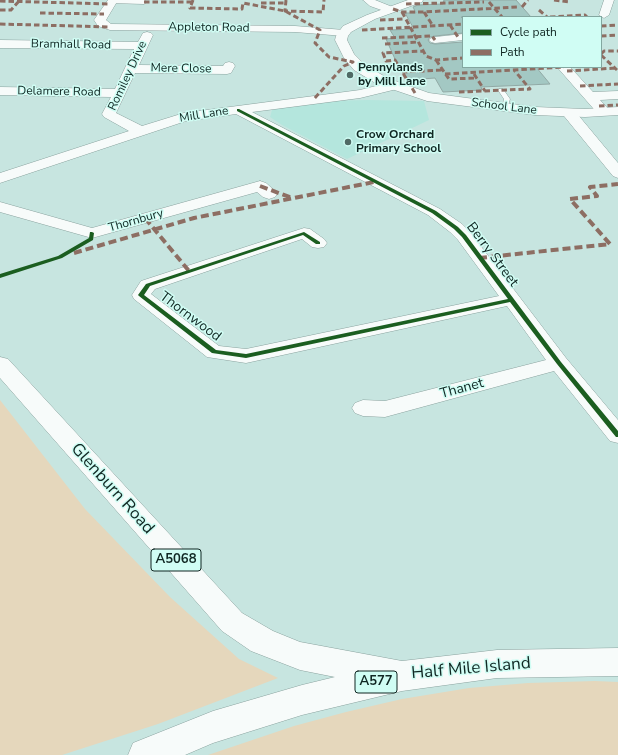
<!DOCTYPE html>
<html>
<head>
<meta charset="utf-8">
<style>
	body { margin:0 }
	#map { position:relative; width:618px; height:755px; overflow:hidden; background:#c7e5e0; font-family:"Nunito Sans",sans-serif }
	canvas { display:block }
	.legend { position:absolute; left:462px; top:16px; width:140px; height:52px; box-sizing:border-box; background:#d0fdf4; border:1px solid #83a7a0; margin:0; padding:5px 7px; list-style:none; font-size:12px; color:#102723 }
	.legend li { display:flex; align-items:center; gap:8px; height:20px }
	.legend b { width:20px; border:1px solid #83a7a0 }
</style>
</head>
<body>
<div id="map">
<canvas width="618" height="755"></canvas>
<ul class="legend">
<li><b style="height:5px;background:#1b5e20"></b>Cycle path</li>
<li><b style="height:5px;background:#8d6e63"></b>Path</li>
</ul>
</div>
<script>
const ctx = document.querySelector('canvas').getContext('2d');
ctx.lineJoin = 'round';
function fill(path, color) { ctx.fillStyle = color; ctx.fill(path, 'evenodd'); }
const toPath = rows => new Path2D(rows.map(r => 'M' + r).join(''));
function trace(path, color, width, dash) { ctx.strokeStyle = color; ctx.lineWidth = width; ctx.lineCap = dash ? 'butt' : 'round'; ctx.setLineDash(dash || []); ctx.stroke(path); }
function label(font, color, halo, rows, align = 'center') {
  ctx.font = font + ' "Nunito Sans",sans-serif'; ctx.lineWidth = 3; ctx.setLineDash([]); ctx.textBaseline = 'middle'; ctx.strokeStyle = halo; ctx.fillStyle = color; for (const [text, x, y, turn = 0] of rows) {
    ctx.save(); ctx.translate(x, y); ctx.rotate((+turn || 0) * Math.PI / 180); ctx.textAlign = isNaN(turn) ? turn : align; if (halo) ctx.strokeText(text, 0, 0); ctx.fillText(text, 0, 0); ctx.restore();
  }
}
fill(toPath([
	[368,100,424,101,429,120,347,159,282,125,270,117,272,110,280,108,323,101]
]), '#b4e6dd');
fill(toPath([
	[0,400,85,509,170,597,239,659,278,678,158,724,62,755,0,755],
	[595,681,618,682,618,755,208,755,294,726,346,712,402,699,469,688,528,683]
]), '#e5d7bc');
const building = toPath([
	[444,0,516,0,531,17,461,17,463,19,463,33,435,36,430,37,428,40,430,43,435,44,463,42,463,67,536,67,550,84,481,87,482,90,443,92,435,78,408,80,395,59,386,39,395,38,390,30,414,29,405,13,416,13,413,7,418,5,443,4,444,0]
]);
fill(building, '#a3c8c3');
trace(building, '#91a9a5', 1);
const service = toPath([
	[112,0,144,0,147,2,144,4,110,3,109,2,112,0],
	[499,89,503,89,510,99,507,109,502,108,504,99,498,90,499,89]
]);
const minor = toPath([
	[108,0,118,0,106,20,111,24,295,26,344,30,348,31,350,33,348,35,344,36,295,32,110,30,98,26,94,20,108,0],
	[363,0,375,0,395,8,396,10,391,13,387,12,370,6,363,0],
	[604,0,614,0,609,15,604,18,599,15,604,0],
	[147,32,151,33,153,35,139,65,223,66,225,63,229,62,233,63,235,66,231,73,227,74,135,73,116,113,142,126,184,113,360,90,392,82,397,83,398,86,397,89,360,98,252,112,440,209,462,224,470,232,566,358,618,420,618,443,610,441,554,371,385,417,363,416,355,413,352,408,355,403,363,400,385,401,546,360,507,306,246,363,207,357,134,299,132,295,141,281,304,228,310,229,324,239,327,243,324,247,318,248,312,247,302,239,155,289,151,294,219,346,246,349,499,296,458,240,450,232,428,215,236,114,186,121,0,183,0,173,129,131,104,117,102,114,111,97,0,95,0,87,115,89,134,49,0,48,0,40,138,42,143,33,147,32],
	[463,34,463,40,435,43,431,42,429,40,431,38,435,37,463,34],
	[557,67,570,67,593,92,618,91,618,99,600,100,611,112,609,115,599,115,557,67],
	[569,109,574,110,618,163,618,178,613,176,564,116,562,113,564,110,569,109],
	[260,181,266,183,275,191,277,194,275,197,269,199,263,197,257,192,92,238,0,212,0,202,92,228,260,181]
]);
const tertiary = toPath([
	[408,0,423,0,422,2,375,19,351,32,348,36,347,40,354,54,364,64,387,78,429,93,535,107,585,109,618,107,618,115,585,117,535,115,427,101,377,84,354,70,344,58,335,40,336,36,343,26,367,15,408,0]
]);
const primary = toPath([
	[0,357,8,359,242,613,273,631,300,642,402,661,497,650,618,648,618,676,497,678,402,691,302,715,213,743,185,755,128,755,133,743,213,711,302,685,335,677,300,670,251,651,222,631,0,378,0,357]
]);
trace(service, '#8aa29e', 1);
trace(minor, '#8aa29e', 1);
trace(tertiary, '#8aa29e', 1);
trace(primary, '#8aa29e', 1);
fill(service, '#f7fbfa');
fill(minor, '#f7fbfa');
fill(tertiary, '#f7fbfa');
fill(primary, '#f7fbfa');
trace(toPath([
	[193,0,190,8,242,9,243,3,285,11,320,30,315,43,329,57,353,62,344,66,313,100],
	[286,0,285,11,323,12,324,0],
	[554,0,570,2],
	[0,1,110,4],
	[144,2,192,2],
	[489,2,502,17],
	[261,3,285,3],
	[406,4,484,2],
	[522,7,528,0],
	[393,9,402,12,424,12,518,7],
	[0,10,11,10,19,1],
	[539,10,547,17],
	[402,12,426,56,436,60,463,58],
	[424,12,433,26],
	[40,13,104,14],
	[550,17,585,15,587,17],
	[380,20,405,19],
	[0,24,110,27],
	[450,25,458,37],
	[601,26,618,25],
	[362,30,463,24],
	[601,36,618,35],
	[382,38,432,36,435,40],
	[385,44,418,42],
	[601,54,604,51,618,51],
	[601,55,617,70],
	[436,60,449,79,476,78],
	[567,71,616,68],
	[402,72,443,70],
	[445,74,564,67],
	[474,74,485,91],
	[580,86,618,84],
	[459,92,530,89,514,70],
	[415,93,395,60,386,61,383,53,423,51],
	[599,106,618,105]
]), '#8d6e63', 3, [5.5, 3]);
trace(toPath([
	[260,186,292,198],
	[145,218,189,271],
	[74,253,194,218,374,182],
	[479,258,610,244,570,199,597,196,590,187,618,184]
]), '#8d6e63', 4, [8, 4]);
fill(toPath([
	[237,109,239,109,436,211,458,227,466,235,561,362,618,431,618,437,616,437,557,364,510,302,246,358,212,353,139,296,138,295,146,284,304,232,320,242,320,244,316,244,303,235,150,286,144,295,216,350,246,354,508,299,462,237,454,229,432,213,237,111,237,109],
	[90,232,92,232,94,233,93,240,62,258,0,278,0,274,58,256,89,238,90,232]
]), '#1b5e20');
for (const [x, y, r, color] of [
	[350,75,4,"#506a65"],
	[348,142,4,"#506a65"]
]) { const dot = new Path2D(); dot.arc(x, y, r, 0, 2 * Math.PI); ctx.fillStyle = color; ctx.fill(dot); trace(dot, '#d0fdf4', 1.5); }
label('12px', '#102723', '#d0fdf4', [
	["Appleton Road",209,28,1],
	["Bramhall Road",71,45,1],
	["Mere Close",181,69,1],
	["Romiley Drive",128,76,-65],
	["Delamere Road",59,92,1],
	["School Lane",504,107,7],
	["Mill Lane",204,115,-9],
	["Thornbury",136,221,-16]
]);
label('bold 12px', '#102723', '#d0fdf4', [
	["Pennylands",358,68],
	["by Mill Lane",358,82],
	["Crow Orchard",356,135],
	["Primary School",356,149]
], 'left');
for (const [x, y, w] of [
	[176,560,50],
	[376,682,42]
]) { const box = new Path2D(); box.roundRect(x - w / 2, y - 11, w, 22, 3); ctx.fillStyle = '#d0fdf4'; ctx.fill(box); trace(box, '#102723', 1); }
label('bold 13px', '#102723', null, [
	["A5068",176,560],
	["A577",376,682]
]);
label('14px', '#102723', '#d0fdf4', [
	["Berry Street",492,255,53],
	["Thornwood",190,317,37],
	["Thanet",462,389,-15]
]);
label('17px', '#102723', '#d0fdf4', [
	["Glenburn Road",112,489,48],
	["Half Mile Island",471,669,-5]
]);
</script>
</body>
</html>
